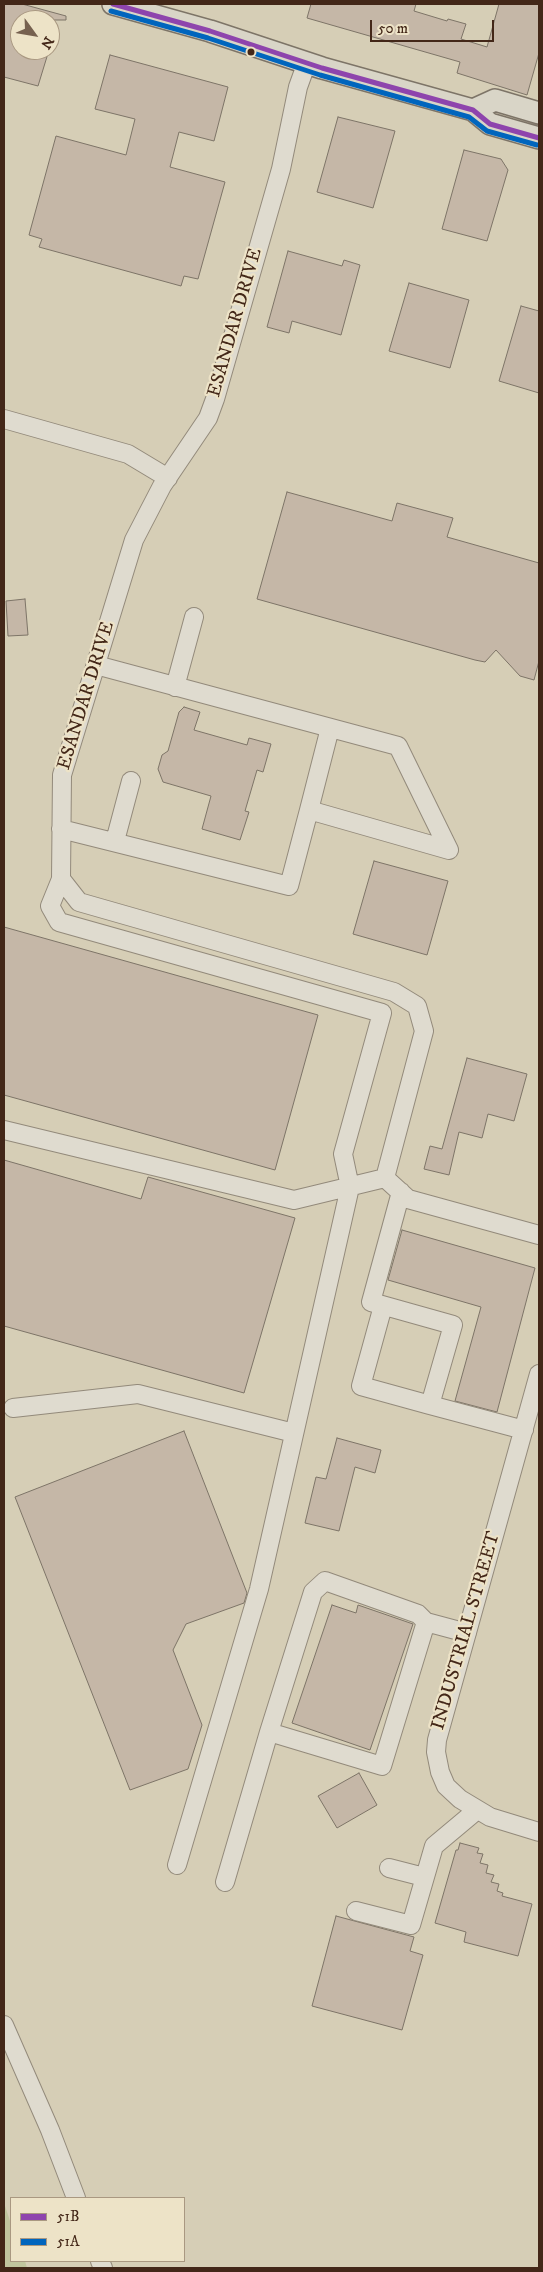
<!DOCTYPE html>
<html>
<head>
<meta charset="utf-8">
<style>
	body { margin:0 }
	#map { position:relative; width:543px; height:2272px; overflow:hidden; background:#d6ceb6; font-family:"IM FELL DW Pica",serif }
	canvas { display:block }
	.frame { position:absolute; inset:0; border:5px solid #432718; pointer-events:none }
	.legend { position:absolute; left:10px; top:2197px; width:175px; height:65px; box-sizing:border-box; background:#ede3c7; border:1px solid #a99881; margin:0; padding:6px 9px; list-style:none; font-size:15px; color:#432718 }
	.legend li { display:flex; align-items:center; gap:10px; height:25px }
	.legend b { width:25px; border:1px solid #a99881 }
	.north { position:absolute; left:10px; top:10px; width:50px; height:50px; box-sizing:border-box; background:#ede3c7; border:1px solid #a99881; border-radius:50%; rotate:122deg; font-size:14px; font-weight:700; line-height:20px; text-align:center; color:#432718 }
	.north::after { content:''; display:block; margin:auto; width:18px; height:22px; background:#76614f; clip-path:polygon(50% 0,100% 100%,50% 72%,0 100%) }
	.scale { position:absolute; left:370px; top:20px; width:124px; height:22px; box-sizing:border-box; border:2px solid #432718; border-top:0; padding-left:6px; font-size:15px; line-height:18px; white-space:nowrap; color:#432718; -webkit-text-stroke:4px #ede3c7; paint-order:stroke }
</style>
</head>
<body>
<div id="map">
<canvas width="543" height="2272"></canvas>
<div class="frame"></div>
<ul class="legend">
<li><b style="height:6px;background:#8e44ad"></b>51B</li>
<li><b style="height:6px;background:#0065bd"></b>51A</li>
</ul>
<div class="north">N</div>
<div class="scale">50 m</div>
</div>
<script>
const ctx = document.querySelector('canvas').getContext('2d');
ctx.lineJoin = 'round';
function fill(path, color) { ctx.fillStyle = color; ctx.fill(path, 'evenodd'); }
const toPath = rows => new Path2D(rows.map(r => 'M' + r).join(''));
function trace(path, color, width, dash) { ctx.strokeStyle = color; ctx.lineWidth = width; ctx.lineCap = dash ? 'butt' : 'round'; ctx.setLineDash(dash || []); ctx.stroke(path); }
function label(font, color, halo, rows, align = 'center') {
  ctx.font = font + ' "IM FELL DW Pica",serif'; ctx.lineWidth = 4.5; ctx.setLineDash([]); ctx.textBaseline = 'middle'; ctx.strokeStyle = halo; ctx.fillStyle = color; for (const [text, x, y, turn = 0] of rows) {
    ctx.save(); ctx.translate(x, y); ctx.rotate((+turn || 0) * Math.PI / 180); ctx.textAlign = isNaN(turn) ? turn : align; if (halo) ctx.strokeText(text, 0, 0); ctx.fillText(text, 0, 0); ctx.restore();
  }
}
fill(toPath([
	[4,2203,11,2224,11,2261,25,2261,27,2268,4,2268]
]), '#c1c59e');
const building = toPath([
	[4,4,22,4,66,16,66,20,20,20,20,50,49,50,38,86,4,77,4,4],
	[311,4,416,4,414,11,447,21,448,19,466,24,461,39,487,47,499,4,539,4,539,53,527,95,457,73,460,62,307,18,311,4],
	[110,55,228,87,214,141,179,132,170,167,225,182,198,279,184,276,181,286,39,247,42,239,29,235,56,136,126,155,135,119,95,109,110,55],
	[338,117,395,131,373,208,317,192,338,117],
	[464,150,501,159,508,170,487,241,442,229,464,150],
	[288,251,342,266,344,260,360,265,341,335,292,321,289,333,267,327,288,251],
	[409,283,469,300,450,368,389,351,409,283],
	[521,306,539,311,539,393,499,381,521,306],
	[287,492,392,521,397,503,453,518,447,537,539,563,539,661,534,680,520,676,496,650,485,662,475,660,257,599,287,492],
	[25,599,28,635,8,636,6,601,25,599],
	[184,707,200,712,194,730,247,745,249,738,271,744,263,772,257,770,245,811,249,812,240,840,202,829,211,796,163,782,158,769,162,755,168,751,179,712,184,707],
	[374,861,448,881,427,955,353,934,374,861],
	[4,927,318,1015,275,1170,4,1095,4,927],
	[467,1058,527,1074,514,1121,488,1114,482,1138,459,1132,449,1175,424,1169,430,1146,442,1149,467,1058],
	[4,1160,141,1199,148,1177,295,1218,244,1393,4,1326,4,1160],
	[402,1230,535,1268,497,1412,455,1401,481,1307,388,1280,402,1230],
	[184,1431,247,1593,244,1603,186,1624,173,1650,202,1725,188,1769,130,1790,15,1497,184,1431],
	[337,1438,381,1450,375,1473,355,1467,339,1531,305,1523,316,1477,326,1479,337,1438],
	[332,1605,356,1613,358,1605,413,1624,370,1750,292,1723,332,1605],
	[359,1773,377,1805,337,1828,318,1796,359,1773],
	[460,1843,479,1848,477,1853,483,1854,480,1863,488,1865,486,1873,494,1875,491,1882,499,1884,497,1891,503,1893,502,1896,532,1904,518,1956,464,1942,466,1932,435,1923,456,1850,458,1850,460,1843],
	[336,1916,414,1937,410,1951,423,1955,402,2030,312,2006,336,1916]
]);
fill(building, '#c5b7a7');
trace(building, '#7d7467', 1);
const minor = toPath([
	[307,62,298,87,281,169,215,399,208,418,162,486,134,540,62,775,61,879,79,902,394,992,417,1006,424,1031,385,1178,408,1199,539,1235],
	[4,419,128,454,168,478],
	[175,687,194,617],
	[309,810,330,728],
	[61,829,289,886,309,810,449,850,398,746,96,665],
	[115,841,131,781],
	[61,879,50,906,59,922,382,1013,343,1154,350,1187,259,1589,177,1865],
	[4,1130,294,1200,385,1178],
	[401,1192,371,1302,453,1325,430,1405,524,1430],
	[383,1306,361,1386,430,1405],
	[539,1374,437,1740,436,1752,440,1772,446,1786,460,1799,490,1817,539,1832],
	[13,1408,138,1394,294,1433],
	[269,1732,382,1766,426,1622],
	[389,1868,424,1877],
	[225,1882,269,1732,313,1592,325,1581,418,1614,426,1622,467,1633],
	[356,1911,411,1925,434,1846,477,1810],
	[4,2025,50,2130,76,2198],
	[100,2261,103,2268]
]);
const major = toPath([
	[113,4,210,31,322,68,473,110,490,124,539,138],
	[473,110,495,100,539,113]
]);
trace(minor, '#938a7b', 20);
trace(major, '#7d7467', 24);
trace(minor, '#dfdbcf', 18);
trace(major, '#d9d5c7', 21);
trace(toPath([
	[113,4,210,31,322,68,473,110,490,124,539,138]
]), '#8e44ad', 5);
trace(toPath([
	[111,11,208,38,320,75,469,117,487,131,537,145]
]), '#0065bd', 5);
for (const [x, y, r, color] of [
	[251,52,4.5,"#432718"]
]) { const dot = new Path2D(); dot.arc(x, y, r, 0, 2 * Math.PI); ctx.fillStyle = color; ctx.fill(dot); trace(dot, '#ede3c7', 2); }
label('19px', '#432718', '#ede3c7', [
	["ESANDAR DRIVE",236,323,-74],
	["ESANDAR DRIVE",87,696,-73],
	["INDUSTRIAL STREET",467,1631,-74]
]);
</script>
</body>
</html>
